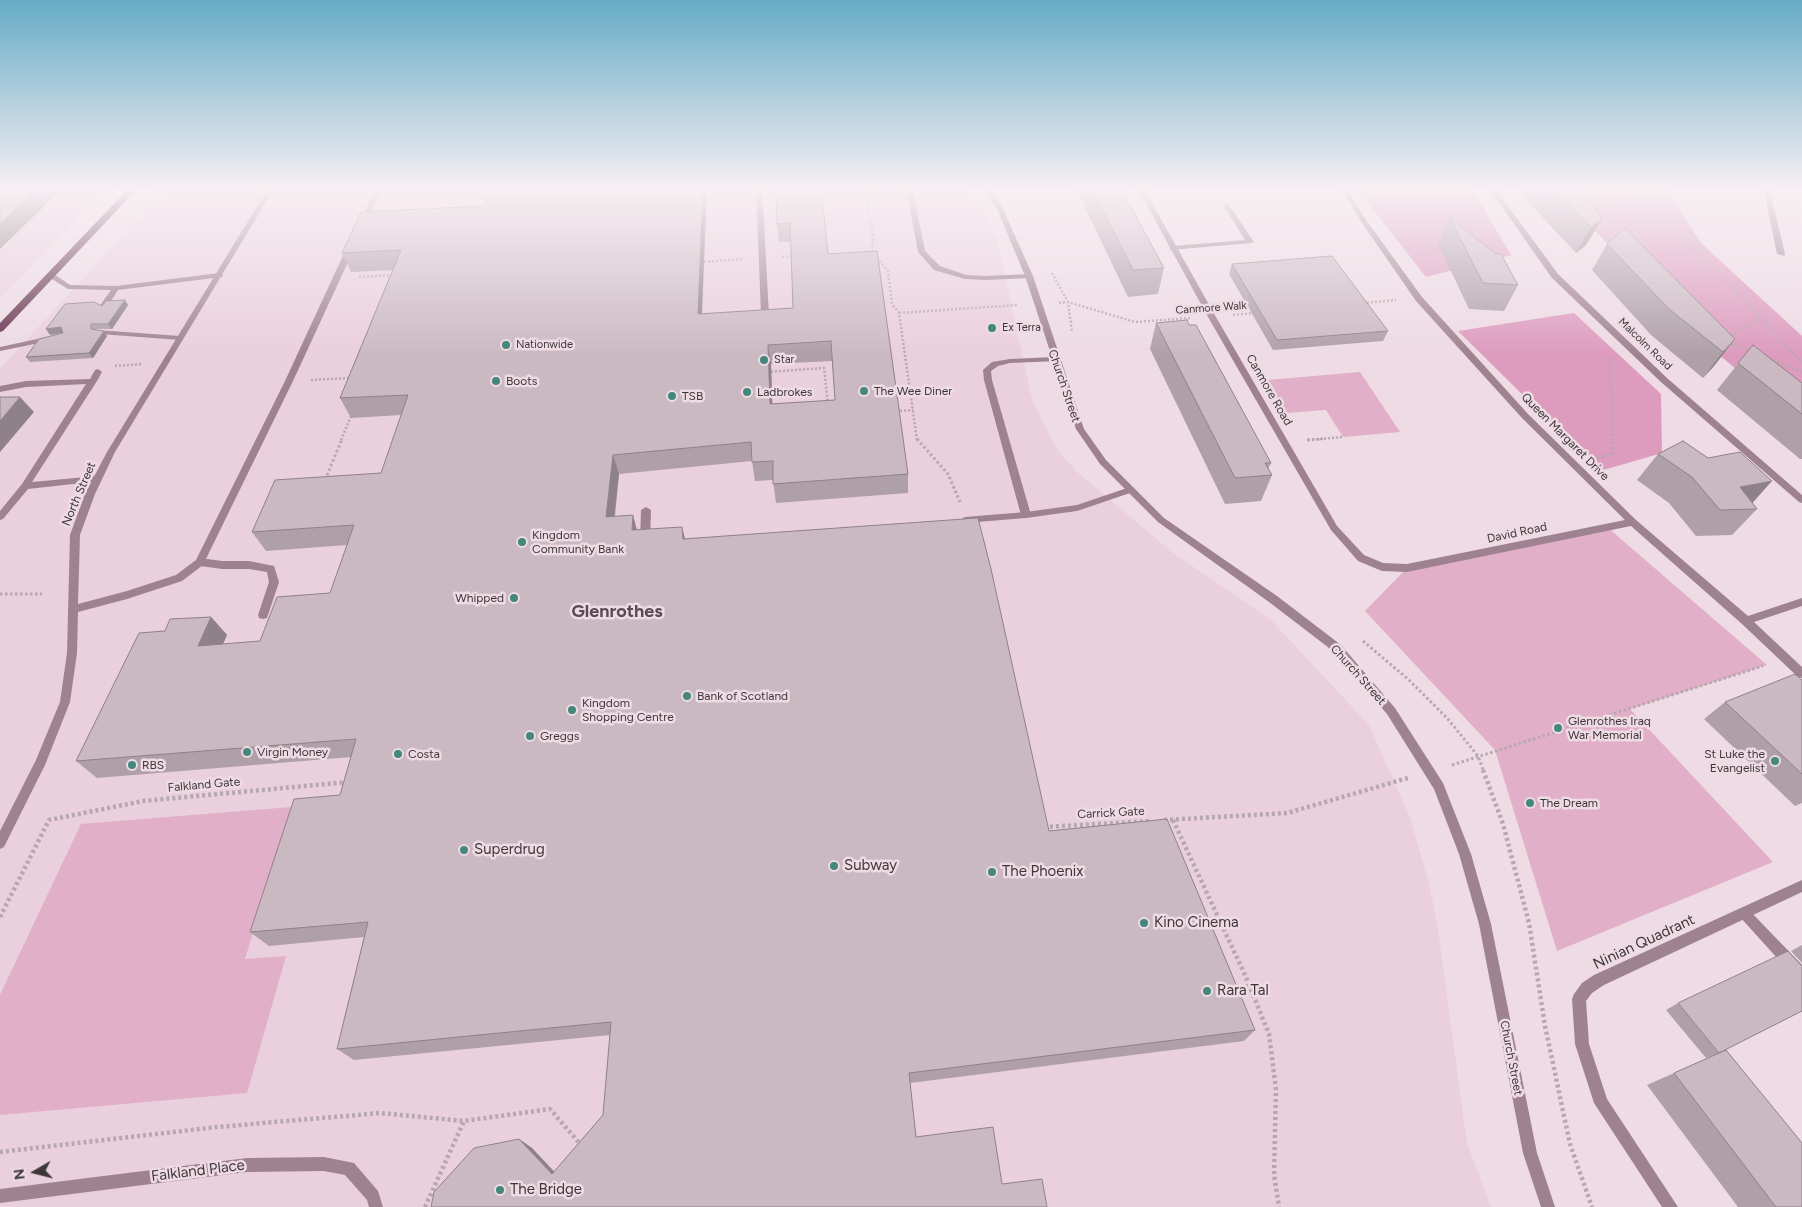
<!DOCTYPE html>
<html>
<head>
<meta charset="utf-8">
<style>
	body { margin:0 }
	#map { position:relative; width:1802px; height:1207px; overflow:hidden; background:#eedbe4; font-family:Figtree,sans-serif }
	canvas { display:block }
	.north { position:absolute; left:10px; top:1147px; width:50px; height:50px; -webkit-text-stroke:4px #eedbe4; paint-order:stroke; rotate:262deg; font-size:14px; font-weight:700; line-height:20px; text-align:center; color:#3e373a }
	.north::after { content:''; display:block; margin:auto; width:18px; height:22px; background:#3e373a; clip-path:polygon(50% 0,100% 100%,50% 72%,0 100%) }
</style>
</head>
<body>
<div id="map">
<canvas width="1802" height="1207"></canvas>
<div class="north">N</div>
</div>
<script>
const ctx = document.querySelector('canvas').getContext('2d');
ctx.lineJoin = 'round';
function fill(path, color) { ctx.fillStyle = color; ctx.fill(path, 'evenodd'); }
const toPath = rows => new Path2D(rows.map(r => 'M' + r).join(''));
function trace(path, color, width, dash) { ctx.strokeStyle = color; ctx.lineWidth = width; ctx.lineCap = dash ? 'butt' : 'round'; ctx.setLineDash(dash || []); ctx.stroke(path); }
function label(font, color, halo, rows, align = 'center') {
  ctx.font = font + ' Figtree,sans-serif'; ctx.lineWidth = 5; ctx.setLineDash([]); ctx.textBaseline = 'middle'; ctx.strokeStyle = halo; ctx.fillStyle = color; for (const [text, x, y, turn = 0] of rows) {
    ctx.save(); ctx.translate(x, y); ctx.rotate((+turn || 0) * Math.PI / 180); ctx.textAlign = isNaN(turn) ? turn : align; if (halo) ctx.strokeText(text, 0, 0); ctx.fillText(text, 0, 0); ctx.restore();
  }
}
fill(toPath([
	[0,187,110,187,0,298],
	[167,187,967,187,989,219,999,247,1032,400,1058,451,1077,472,1173,553,1270,619,1369,725,1410,818,1429,884,1437,923,1467,1144,1491,1207,0,1207,0,369]
]), '#eacfdc');
fill(toPath([
	[1360,372,1400,432,1343,437,1326,410,1286,413,1267,380],
	[1607,527,1767,665,1630,709,1773,862,1557,951,1495,750,1365,611,1407,568],
	[291,807,245,959,286,956,247,1093,0,1115,0,995,81,824]
]), '#e1afc8');
fill(toPath([
	[1355,187,1471,187,1511,255,1426,277],
	[1558,187,1665,187,1701,243,1802,336,1802,423,1702,341,1566,201],
	[1574,313,1661,394,1662,453,1600,471,1458,331]
]), '#dd9bbe');
trace(toPath([
	[865,187,873,238,872,252],
	[1649,187,1673,224,1802,362],
	[154,195,161,187],
	[1588,202,1618,206,1653,193],
	[1619,206,1687,240],
	[1464,232,1488,217],
	[782,257,796,256],
	[877,258,888,271,892,304,899,313,917,440],
	[700,262,743,259],
	[1425,270,1424,257,1442,246],
	[1052,273,1068,302,1072,332],
	[359,277,393,275],
	[1059,303,1068,302,1135,322,1190,318],
	[1363,303,1396,300],
	[899,313,1018,305],
	[1233,315,1254,313],
	[1728,338,1761,317],
	[1728,343,1753,352],
	[1610,358,1612,440],
	[1770,359,1802,372],
	[115,366,142,364],
	[767,372,824,368,828,404],
	[311,380,352,378],
	[896,411,913,410],
	[341,440,352,414],
	[1308,440,1343,437]
]), '#b7a8af', 2.5, [2, 2]);
trace(toPath([
	[917,439,948,474,960,502],
	[1307,440,1323,439],
	[1597,458,1612,454,1612,439],
	[325,480,342,439],
	[0,594,42,594],
	[1363,641,1409,680,1447,718,1478,756,1484,772],
	[1452,765,1763,666]
]), '#b7a8af', 3, [2.5, 2.5]);
trace(toPath([
	[1483,770,1503,824,1529,923,1545,1026,1570,1144,1592,1207],
	[1164,820,1287,813,1408,778],
	[1173,820,1245,975,1269,1034,1276,1090,1274,1175,1279,1207],
	[1044,827,1150,821],
	[0,917,49,820,143,801,348,782],
	[0,1152,217,1127,380,1113,464,1121],
	[425,1207,464,1121,550,1109,581,1145]
]), '#b7a8af', 4.5, [3, 3]);
fill(toPath([
	[756,187,762,187,769,315,765,317,761,315,756,187],
	[906,187,912,187,925,251,940,266,966,275,986,276,1029,274,1032,274,1032,278,986,280,965,279,934,270,918,252,906,187],
	[1226,203,1229,205,1254,242,1252,243,1170,250,1170,246,1173,246,1245,240,1223,205,1226,203],
	[219,273,223,275,222,277,118,290,106,309,103,309,99,307,111,290,68,289,47,276,54,274,70,285,116,286,219,273],
	[97,330,180,336,184,338,180,340,100,334,96,332,97,330],
	[51,336,55,338,54,340,0,351,0,347,51,336],
	[1055,357,1058,357,1058,361,1010,363,998,366,991,371,992,380,1031,515,1026,518,1021,515,984,380,983,370,992,362,1010,359,1055,357],
	[98,369,102,372,97,381,32,482,97,476,100,477,101,479,100,481,28,489,3,519,0,520,0,511,22,484,86,384,26,387,0,392,0,386,26,381,90,379,95,370,98,369],
	[646,507,651,510,650,543,645,547,640,543,641,510,646,507],
	[200,558,222,561,249,561,274,566,279,582,267,618,263,619,259,618,258,615,269,582,267,572,249,569,222,569,200,566,195,562,200,558],
	[1744,907,1748,909,1802,965,1802,982,1797,980,1740,917,1738,913,1740,909,1744,907]
]), '#9f8290');
fill(toPath([
	[269,187,275,187,115,452,95,494,80,535,78,604,127,591,176,575,196,560,285,381,346,249,350,247,354,249,293,381,203,565,182,581,127,599,78,612,77,653,70,702,45,765,4,847,0,849,0,831,36,760,60,702,67,653,70,535,85,494,107,452,269,187],
	[377,187,383,187,364,224,359,225,358,224,377,187],
	[1137,187,1143,187,1216,317,1337,526,1364,555,1383,563,1407,564,1625,520,1522,418,1416,301,1360,220,1340,187,1346,187,1366,220,1422,297,1528,414,1636,520,1748,616,1802,598,1802,606,1754,622,1802,667,1802,678,1798,677,1742,624,1631,526,1407,572,1382,571,1358,561,1331,530,1208,317,1137,187],
	[1488,187,1494,187,1558,274,1667,378,1802,495,1802,503,1799,502,1661,382,1552,278,1488,187],
	[1763,187,1769,187,1785,254,1784,256,1777,254,1763,187],
	[1130,487,1135,490,1133,492,1077,511,1026,518,965,523,960,520,965,517,1026,512,1077,505,1130,487],
	[1802,880,1802,892,1604,985,1592,993,1586,1001,1589,1044,1607,1099,1678,1207,1662,1207,1594,1103,1575,1044,1572,999,1574,994,1582,983,1594,975,1802,880],
	[324,1157,354,1163,378,1191,383,1207,369,1207,367,1200,345,1175,324,1171,247,1172,0,1203,0,1189,247,1158,324,1157]
]), '#9f8290');
fill(toPath([
	[984,187,990,187,1003,209,1033,276,1084,429,1106,460,1164,518,1277,596,1341,645,1395,708,1443,783,1471,854,1491,924,1537,1153,1555,1207,1541,1207,1523,1153,1479,924,1459,854,1434,789,1387,714,1333,651,1269,602,1158,522,1100,464,1076,429,1025,276,997,209,984,187]
]), '#9f8290');
fill(toPath([
	[130,187,139,187,3,331,0,332,0,323,130,187]
]), '#64344f');
fill(toPath([
	[707,187,702,314,793,308,791,242,779,242,777,224,776,187,828,254,908,474,908,493,776,503,773,480,755,481,752,461,619,474,615,517,637,529,685,539,1049,831,1255,1030,1244,1041,910,1083,916,1137,1002,1184,1047,1207,431,1207,519,1139,532,1148,554,1172,603,1115,610,1035,354,1060,337,1049,364,937,269,946,250,932,340,795,351,757,97,778,76,761,165,631,211,617,227,635,223,644,260,641,330,593,347,545,266,551,252,532,381,473,401,415,351,418,340,398,393,270,351,272,342,253,485,206],
	[832,361,835,400,772,404,771,364],
	[1075,187,1120,187,1164,268,1158,294,1128,297],
	[1520,187,1580,187,1602,219,1586,245,1576,253,1529,203],
	[1450,218,1518,285,1504,311,1469,309,1438,244],
	[1607,244,1735,339,1714,366,1703,378,1651,335,1592,270],
	[1232,264,1388,331,1383,341,1273,350,1229,274],
	[128,305,112,329,95,329,107,336,93,358,30,362,26,357,63,333,50,335,46,329,102,306],
	[1156,323,1271,463,1268,469,1272,475,1261,501,1225,504,1150,349],
	[1753,345,1802,383,1802,459,1800,459,1717,390],
	[1658,454,1752,502,1757,509,1732,535,1696,536,1669,503,1637,480],
	[1802,680,1802,803,1795,806,1704,719,1725,702],
	[1802,945,1802,963,1791,951],
	[1678,1003,1719,1053,1706,1058,1666,1010],
	[1726,1050,1802,1207,1738,1207,1647,1085]
]), '#af9fa7');
fill(toPath([
	[39,187,64,187,0,249,0,224],
	[703,187,707,187,701,333,698,314],
	[1602,219,1586,245,1576,253,1591,227],
	[125,300,128,305,112,329,108,324],
	[61,327,65,332,50,335,46,329],
	[104,331,107,336,93,358,89,353],
	[1735,339,1714,366,1703,378,1723,352],
	[768,345,771,364,773,423,770,404],
	[20,397,34,412,0,452,0,421],
	[613,455,619,474,612,536,606,517],
	[1772,481,1748,508,1740,487],
	[633,515,638,534,632,530],
	[682,527,687,546,683,539],
	[211,617,227,635,214,664,198,646],
	[519,1139,532,1148,564,1182,552,1174]
]), '#8e8288');
const building = toPath([
	[0,187,39,187,0,224,0,187],
	[491,187,703,187,698,314,793,308,790,223,777,224,776,187,821,187,828,254,877,251,908,474,773,484,773,461,752,462,751,442,613,455,606,517,633,515,632,530,682,527,683,539,978,518,991,569,1049,831,1167,819,1255,1030,909,1073,916,1137,993,1127,1002,1184,1042,1179,1047,1207,431,1207,434,1192,474,1148,519,1139,552,1174,603,1115,611,1022,337,1049,368,922,250,932,294,799,340,795,356,739,76,761,139,633,165,631,170,619,211,617,198,646,260,641,277,597,330,593,354,525,252,532,275,480,381,473,408,395,340,398,401,250,342,253,361,212,485,206,491,187],
	[831,341,835,400,770,404,768,345,831,341],
	[1091,187,1120,187,1164,268,1133,270,1091,187],
	[1552,187,1580,187,1602,219,1591,227,1552,187],
	[1450,218,1496,254,1501,254,1518,285,1483,283,1450,218],
	[1625,228,1735,339,1723,352,1669,309,1607,244,1625,228],
	[1332,256,1388,331,1277,340,1232,264,1332,256],
	[125,300,108,324,91,324,91,329,104,331,89,353,26,357,39,339,63,333,61,327,46,329,65,304,94,302,102,306,106,301,125,300],
	[1187,320,1189,325,1196,325,1271,463,1265,463,1272,475,1235,478,1156,323,1187,320],
	[1753,345,1802,383,1802,414,1738,363,1753,345],
	[0,397,20,397,0,421,0,397],
	[1683,441,1708,458,1740,452,1772,481,1740,487,1757,509,1720,510,1692,477,1658,454,1683,441],
	[1795,674,1802,680,1802,774,1725,702,1795,674],
	[1788,951,1802,966,1802,1011,1719,1053,1678,1003,1788,951],
	[1726,1050,1802,1143,1802,1207,1776,1207,1674,1073,1726,1050]
]);
fill(building, '#cbb9c2');
trace(building, '#8e8288', 1);
const sky = ctx.createLinearGradient(0, 0, 0, 356);
sky.addColorStop(0, '#66acc6');
sky.addColorStop(0.53, '#f7eff3');
sky.addColorStop(1, '#f7eff300');
ctx.fillStyle = sky;
ctx.fillRect(0, 0, 1802, 356);
for (const [x, y, r, color] of [
	[992,328,5,"#43877d"],
	[506,345,5,"#43877d"],
	[764,360,5,"#43877d"],
	[496,381,5,"#43877d"],
	[864,391,5,"#43877d"],
	[747,392,5,"#43877d"],
	[672,396,5,"#43877d"],
	[522,542,5,"#43877d"],
	[514,598,5,"#43877d"],
	[687,696,5,"#43877d"],
	[572,710,5,"#43877d"],
	[1558,728,5,"#43877d"],
	[530,736,5,"#43877d"],
	[247,752,5,"#43877d"],
	[398,754,5,"#43877d"],
	[1775,761,5,"#43877d"],
	[132,765,5,"#43877d"],
	[1530,803,5,"#43877d"],
	[464,850,5,"#43877d"],
	[834,866,5,"#43877d"],
	[992,872,5,"#43877d"],
	[1144,923,5,"#43877d"],
	[1207,991,5,"#43877d"],
	[500,1190,5,"#43877d"]
]) { const dot = new Path2D(); dot.arc(x, y, r, 0, 2 * Math.PI); ctx.fillStyle = color; ctx.fill(dot); trace(dot, '#eedbe4', 2); }
label('11px', '#3e373a', '#eedbe4', [
	["Canmore Walk",1211,308,-4],
	["Malcolm Road",1645,344,44]
]);
label('11px', '#3e373a', '#eedbe4', [
	["Ex Terra",1002,328],
	["Nationwide",516,345],
	["Star",774,360]
], 'left');
label('12px', '#3e373a', '#eedbe4', [
	["Boots",506,381],
	["The Wee Diner",874,391],
	["Ladbrokes",757,392],
	["TSB",682,396],
	["Kingdom",532,535],
	["Community Bank",532,549],
	["Whipped",504,598,"right"],
	["Bank of Scotland",697,696],
	["Kingdom",582,703],
	["Shopping Centre",582,717],
	["Glenrothes Iraq",1568,721],
	["War Memorial",1568,735],
	["Greggs",540,736],
	["Virgin Money",257,752],
	["Costa",408,754],
	["St Luke the",1765,754,"right"],
	["Evangelist",1765,768,"right"],
	["RBS",142,765],
	["The Dream",1540,803]
], 'left');
label('12px', '#3e373a', '#eedbe4', [
	["Church Street",1064,386,71],
	["Canmore Road",1269,390,60],
	["Queen Margaret Drive",1565,437,45],
	["North Street",79,494,-67],
	["David Road",1517,533,-12],
	["Church Street",1358,675,48],
	["Falkland Gate",204,785,-5],
	["Carrick Gate",1111,813,-3],
	["Church Street",1511,1058,79]
]);
label('15px', '#3e373a', '#eedbe4', [
	["Superdrug",474,850],
	["Subway",844,866],
	["The Phoenix",1002,872],
	["Kino Cinema",1154,923],
	["Rara Tal",1217,991],
	["The Bridge",510,1190]
], 'left');
label('15px', '#3e373a', '#eedbe4', [
	["Ninian Quadrant",1644,942,-25],
	["Falkland Place",198,1171,-7]
]);
label('bold 18px', '#5a4a52', '#eedbe4', [
	["Glenrothes",617,612]
]);
</script>
</body>
</html>
